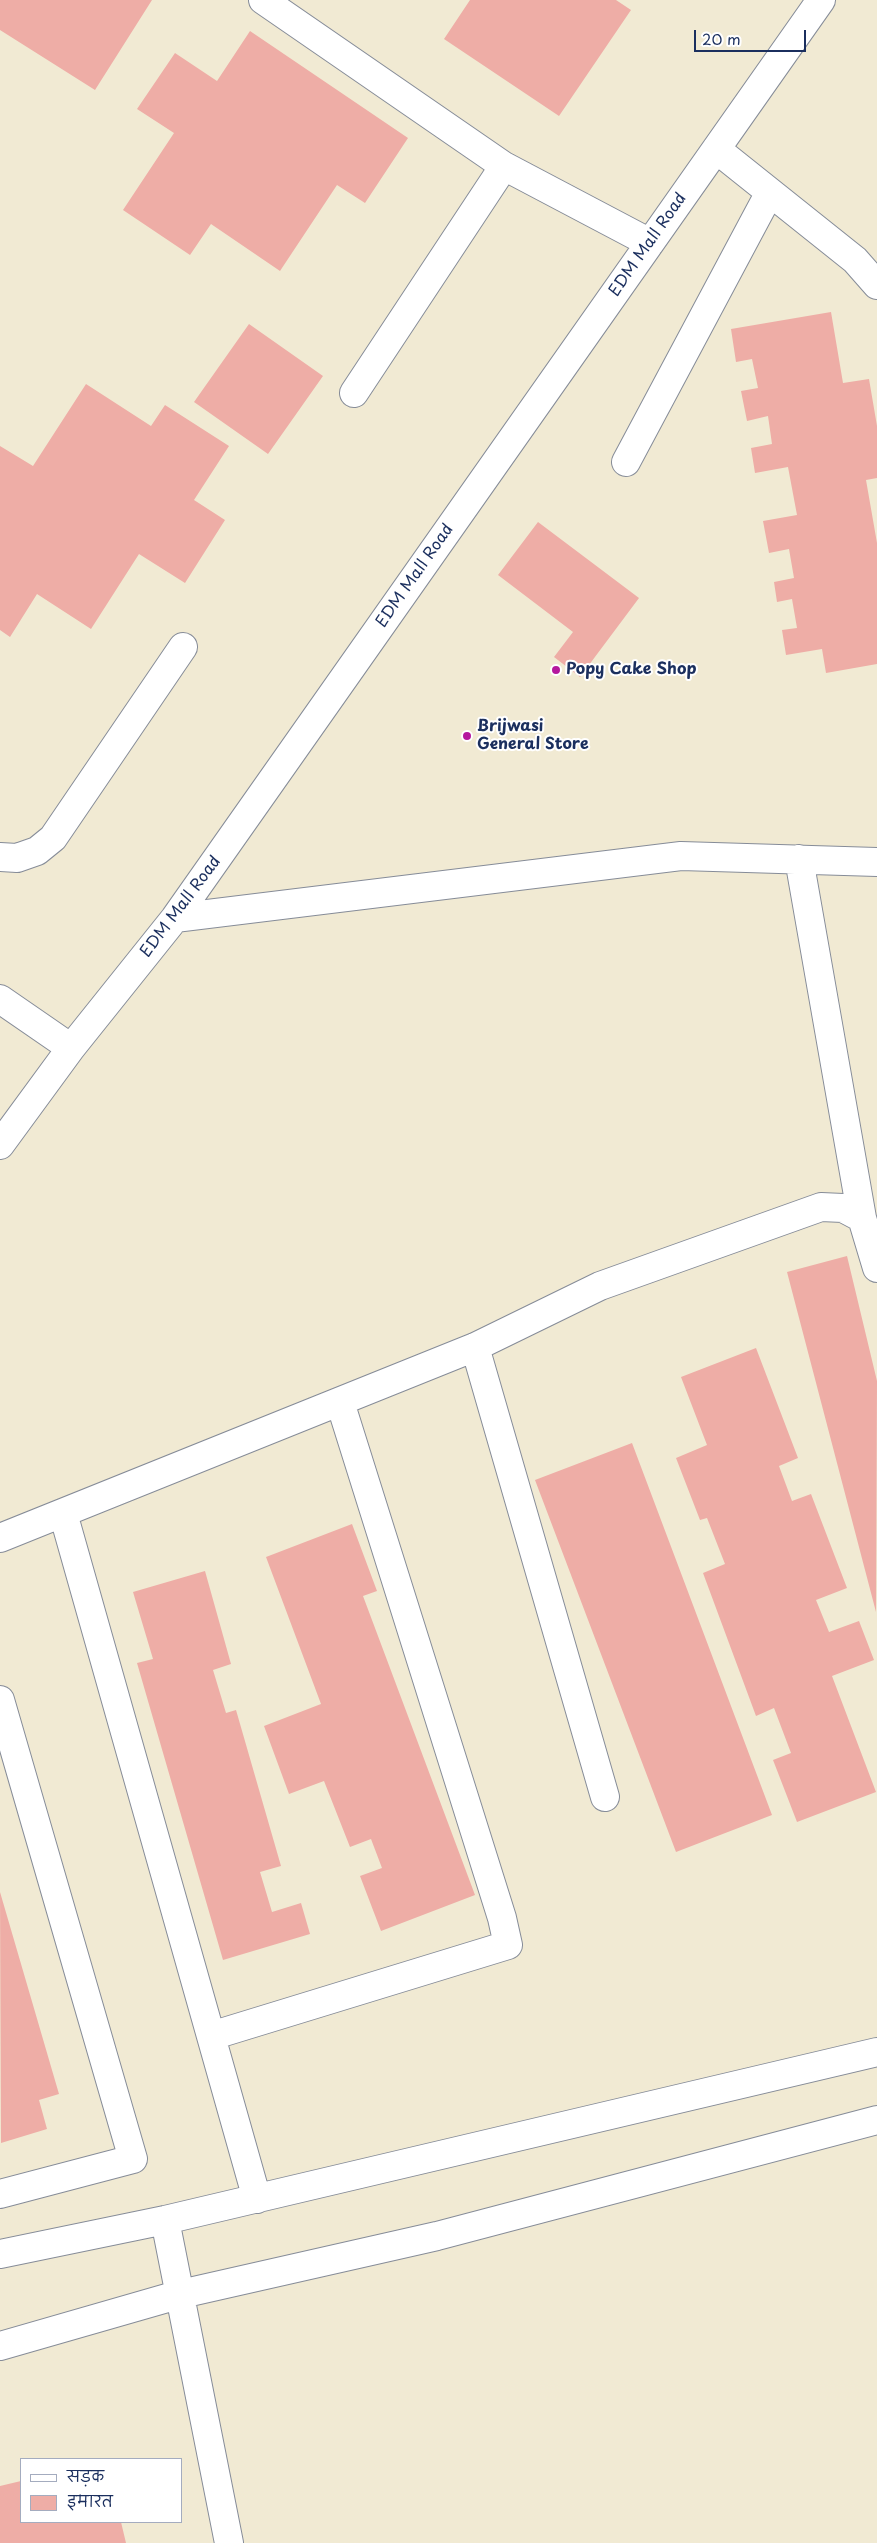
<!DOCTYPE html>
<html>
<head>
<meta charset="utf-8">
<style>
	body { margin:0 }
	#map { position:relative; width:877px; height:2543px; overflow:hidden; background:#f1ead3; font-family:"Playpen Sans","Playpen Sans Deva",sans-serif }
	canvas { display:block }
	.legend { position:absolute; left:20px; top:2458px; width:162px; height:65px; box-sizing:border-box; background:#fff; border:1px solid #a4acbf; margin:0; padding:6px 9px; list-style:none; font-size:15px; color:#1b2f5e }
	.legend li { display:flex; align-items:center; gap:10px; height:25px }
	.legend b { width:25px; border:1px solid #a4acbf }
	.scale { position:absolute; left:694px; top:30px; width:112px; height:22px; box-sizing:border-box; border:2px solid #1b2f5e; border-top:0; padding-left:6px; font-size:15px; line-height:18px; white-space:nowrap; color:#1b2f5e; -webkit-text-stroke:4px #fff; paint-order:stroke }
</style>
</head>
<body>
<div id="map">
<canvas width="877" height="2543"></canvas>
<ul class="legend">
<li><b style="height:6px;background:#fff"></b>सड़क</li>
<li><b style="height:14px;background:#eeada6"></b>इमारत</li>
</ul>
<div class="scale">20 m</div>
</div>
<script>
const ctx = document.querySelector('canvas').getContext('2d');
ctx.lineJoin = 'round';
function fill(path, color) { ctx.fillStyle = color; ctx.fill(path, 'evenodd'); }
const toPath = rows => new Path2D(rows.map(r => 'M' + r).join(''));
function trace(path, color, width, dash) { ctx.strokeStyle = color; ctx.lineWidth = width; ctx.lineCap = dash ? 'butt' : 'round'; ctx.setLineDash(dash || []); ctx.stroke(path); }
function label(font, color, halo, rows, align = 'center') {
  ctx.font = font + ' "Playpen Sans",sans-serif'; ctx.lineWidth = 4; ctx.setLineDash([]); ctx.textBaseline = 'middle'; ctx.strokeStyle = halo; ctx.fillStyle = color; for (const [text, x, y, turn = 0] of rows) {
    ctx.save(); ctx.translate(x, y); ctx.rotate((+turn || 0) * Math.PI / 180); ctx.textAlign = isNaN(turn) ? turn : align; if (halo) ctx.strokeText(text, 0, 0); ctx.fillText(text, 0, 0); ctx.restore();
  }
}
fill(toPath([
	[0,0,152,0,95,90,0,30],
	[470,0,616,0,631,10,559,116,444,39],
	[250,31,408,138,365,203,337,185,280,271,211,224,190,255,123,210,174,133,137,109,175,53,217,81],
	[831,312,843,383,869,379,877,426,877,478,866,480,877,543,877,664,826,673,822,649,786,655,782,630,797,628,792,599,777,602,774,582,794,578,789,549,769,553,763,521,797,515,788,467,755,473,751,448,772,444,768,416,747,421,741,391,758,388,752,359,736,362,731,329],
	[249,324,323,376,268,454,194,402],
	[86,384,151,426,165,405,229,446,194,500,225,520,185,583,139,554,91,629,37,594,10,637,0,630,0,446,33,466],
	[538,522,639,598,580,677,554,657,573,632,498,575],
	[847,1256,877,1381,876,1612,787,1272],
	[756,1348,798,1458,779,1466,792,1501,811,1494,847,1588,816,1600,829,1632,859,1621,874,1660,832,1676,876,1792,797,1822,773,1760,791,1753,774,1708,756,1716,703,1573,725,1564,707,1518,700,1520,676,1458,707,1445,681,1377],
	[632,1443,772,1815,676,1852,535,1480],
	[352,1524,377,1591,363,1596,475,1895,381,1931,360,1876,382,1868,371,1839,350,1847,324,1781,289,1794,264,1726,321,1704,266,1557],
	[205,1571,231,1664,213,1670,226,1713,236,1710,281,1866,260,1872,272,1912,301,1903,310,1934,223,1960,137,1663,153,1659,133,1592],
	[0,1892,59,2094,39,2100,47,2129,1,2143],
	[21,2481,21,2522,121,2522,126,2543,0,2543,0,2486]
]), '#eeada6');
const minor = toPath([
	[263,0,504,166,354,393],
	[716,149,855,260,877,285],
	[504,166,650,243],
	[626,462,770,192],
	[0,857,17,858,37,851,53,838,183,647],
	[799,859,862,1218],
	[175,918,681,856,877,862],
	[0,999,71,1048],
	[0,1145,71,1048,175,918,821,0],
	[475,1347,605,1797],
	[63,1513,257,2199],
	[0,1538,475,1347,600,1286,821,1207,843,1208,862,1218,877,1268],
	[0,1700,133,2159,0,2194],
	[211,2036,508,1945,502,1918,340,1402],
	[165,2220,229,2543],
	[0,2254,165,2220,877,2052],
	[0,2346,181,2294,437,2236,877,2120]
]);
trace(minor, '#868c98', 30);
trace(minor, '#fff', 28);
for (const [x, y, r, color] of [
	[556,670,5,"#b5179e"],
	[467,736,5,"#b5179e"]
]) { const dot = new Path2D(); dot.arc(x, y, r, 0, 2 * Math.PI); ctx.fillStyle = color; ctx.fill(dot); trace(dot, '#fff', 2); }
label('16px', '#1b2f5e', '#fff', [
	["EDM Mall Road",648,245,-55],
	["EDM Mall Road",415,576,-55],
	["EDM Mall Road",181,907,-53]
]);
label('bold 16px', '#1b2f5e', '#fff', [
	["Popy Cake Shop",566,670],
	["Brijwasi",477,727],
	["General Store",477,745]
], 'left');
</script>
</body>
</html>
